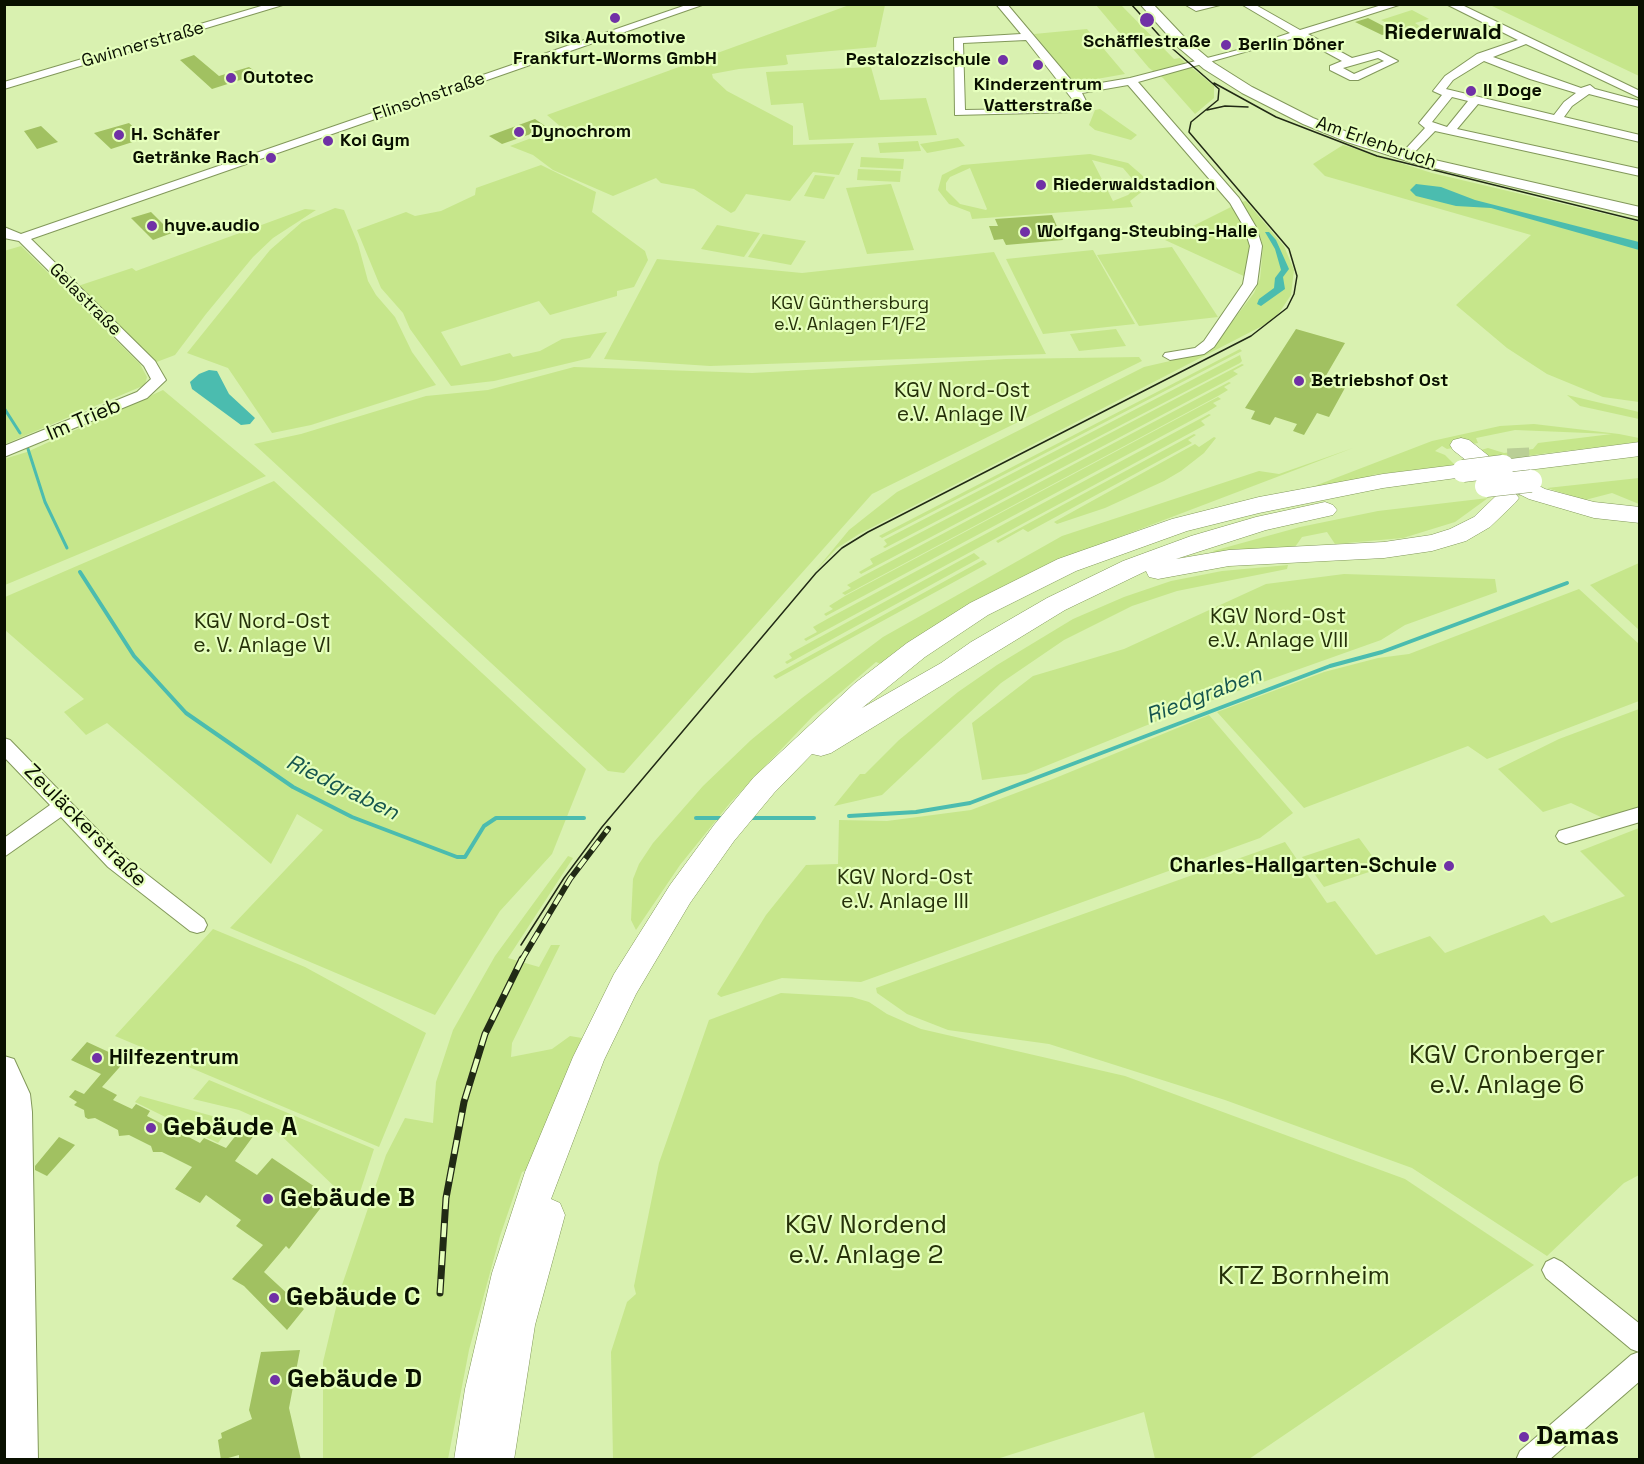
<!DOCTYPE html>
<html>
<head>
<meta charset="utf-8">
<style>
	body { margin:0 }
	#map { position:relative; width:1644px; height:1464px; overflow:hidden; background:#d9f1b0; font-family:"Space Grotesk",sans-serif }
	canvas { display:block }
	.frame { position:absolute; inset:0; border:6px solid #091000; pointer-events:none }
</style>
</head>
<body>
<div id="map">
<canvas width="1644" height="1464"></canvas>
<div class="frame"></div>
</div>
<script>
const ctx = document.querySelector('canvas').getContext('2d');
ctx.lineJoin = 'round';
function fill(path, color) { ctx.fillStyle = color; ctx.fill(path, 'evenodd'); }
const toPath = rows => new Path2D(rows.map(r => 'M' + r).join(''));
function trace(path, color, width, dash) { ctx.strokeStyle = color; ctx.lineWidth = width; ctx.lineCap = dash ? 'butt' : 'round'; ctx.setLineDash(dash || []); ctx.stroke(path); }
function label(font, color, halo, rows, align = 'center') {
  ctx.font = font + ' "Space Grotesk",sans-serif'; ctx.lineWidth = 4.5; ctx.setLineDash([]); ctx.textBaseline = 'middle'; ctx.strokeStyle = halo; ctx.fillStyle = color; for (const [text, x, y, turn = 0] of rows) {
    ctx.save(); ctx.translate(x, y); ctx.rotate((+turn || 0) * Math.PI / 180); ctx.textAlign = isNaN(turn) ? turn : align; if (halo) ctx.strokeText(text, 0, 0); ctx.fillText(text, 0, 0); ctx.restore();
  }
}
fill(toPath([
	[852,4,885,5,876,47,786,55,788,64,785,65,739,69,712,74,713,78,727,91,793,126,793,145,854,143,839,175,813,172,790,201,746,194,735,211,731,213,694,189,661,183,656,178,613,196,553,170,533,155,510,146,561,127,547,115],
	[1096,5,1121,5,1174,59,1180,58,1214,86,1214,98,1195,114,1163,78,1149,68],
	[1490,5,1639,5,1639,76],
	[1412,10,1429,19,1415,23,1421,27,1405,32,1381,20],
	[1087,29,1125,74,1074,83,1034,34],
	[871,67,880,100,926,98,937,135,809,140,803,103,771,105,766,72],
	[1100,109,1137,135,1131,140,1095,130,1089,125,1095,110],
	[958,138,965,146,927,153,920,144],
	[918,141,921,151,880,153,878,143],
	[1343,145,1432,173,1639,222,1639,402,1603,397,1547,374,1507,348,1456,305,1531,235,1325,176,1313,164],
	[1090,154,1128,163,1143,176,1144,190,1130,201,1133,207,972,219,970,212,949,204,938,190,942,175,962,165],
	[1092,160,1123,168,1135,182,1134,189,1128,195,1113,201],
	[970,168,987,209,986,210,960,204,946,190,946,183,950,177],
	[861,157,904,159,903,169,860,167],
	[541,165,596,192,592,212,645,251,648,260,634,287,617,291,617,296,550,315,539,301,441,332,461,366,510,353,513,357,540,351,562,339,607,332,590,358,494,381,451,386,410,329,403,313,381,288,357,230,406,212,415,216,441,211,475,195,476,188],
	[858,169,901,171,900,182,857,180],
	[815,175,835,177,824,199,804,196],
	[891,184,914,250,867,254,846,188],
	[1246,201,1284,246,1294,270,1291,295,1279,313,1268,323,859,534,837,548,816,570,849,530,897,492,1144,367,1209,352,1254,293,1260,279,1263,246,1257,227,1241,202],
	[1235,205,1251,235,1248,278,1165,240],
	[335,208,344,210,358,244,368,281,376,295,395,317,412,352,436,385,311,425,272,433,228,368,187,353,270,250,302,222],
	[305,209,316,210,273,238,253,257,206,314,175,355,154,363,78,286,132,268,136,271],
	[717,225,760,233,744,257,701,249],
	[763,234,806,241,791,265,748,257],
	[21,246,140,364,147,377,145,385,5,444,4,251],
	[1172,247,1218,317,1139,326,1097,255],
	[1093,250,1135,324,1043,334,1006,259],
	[994,252,1046,354,710,366,604,359,657,259,802,273],
	[1116,329,1126,346,1079,351,1070,334],
	[1240,349,1242,351,882,538,879,536],
	[1240,355,1242,361,1240,363,885,548,883,547,887,544,884,540],
	[1139,357,1142,361,872,494,624,773,608,771,254,444,301,434,426,396,488,390,574,367,752,373,1006,359],
	[1242,364,1244,365,1233,371,1238,374,1228,380,861,574,859,572,873,564,870,559],
	[1229,382,1231,383,1224,387,1228,390,1218,396,845,595,842,593,851,588,847,585,863,576],
	[163,390,266,476,5,585,4,459,27,452],
	[1567,395,1639,412,1639,419,1580,406],
	[1218,397,1221,399,1213,403,1217,406,1207,412,826,616,824,614,833,609,829,606,845,596],
	[1209,414,1211,415,1201,421,1205,425,1194,431,806,641,804,639,817,632,813,627,829,618],
	[1534,424,1619,434,1639,438,1639,442,1492,460,1481,450,1488,448,1504,453,1533,449,1538,443,1612,434,1515,430,1476,438,1478,443,1447,449,1442,446,1435,451,1445,455,1455,465,1372,475,1373,479,1299,492,1432,441,1500,426],
	[1194,434,1196,435,1188,440,1192,443,1028,532,1023,529,998,543,996,541],
	[1214,437,1216,438,1204,453,1181,471,1164,481,1105,508,1057,524,1054,522,1195,444,1199,447],
	[1353,448,1114,539,1033,574,881,664,876,662,813,716,730,803,680,865,636,930,631,920,633,879,639,864,653,843,703,786,751,740,802,698,883,637,1062,536,1259,471,1279,474],
	[1639,478,1639,504,1612,493,1585,500,1547,488],
	[274,481,586,769,552,854,500,911,435,1015,230,928,323,830,297,814,271,864,107,723,86,735,64,712,84,699,5,630,5,597],
	[1488,498,1455,522,1403,538,1335,544,1327,532,1302,537,1295,547,1216,555,1213,551,1300,527,1378,511],
	[974,553,980,558,787,664,785,662,792,658,789,654],
	[983,560,987,564,776,679,773,676],
	[1639,563,1639,630,1590,585],
	[1288,565,1287,569,1177,591,1132,606,1064,640,1001,683,882,795,834,806,860,774,865,774,899,740,958,692,997,665,1073,619,1124,597,1171,581,1222,571],
	[1344,574,1495,579,1497,592,1405,625,1381,640,1187,709,1026,774,982,780,972,723,1033,676,1124,649,1266,584],
	[1579,589,1639,644,1639,701,1487,759,1468,746,1304,808,1217,712,1324,672,1378,658,1409,654],
	[1639,709,1639,808,1605,819,1571,803,1543,812,1498,769,1559,739],
	[1209,715,1293,813,1260,838,861,982,782,978,721,997,717,994,766,915,806,865,838,864,839,820,887,821,971,810,1053,779],
	[1639,828,1639,1175,1624,1183,1547,1256,1412,1168,1225,1100,1049,1044,948,1030,907,1014,877,993,876,988,1285,842,1327,903,1335,901,1376,955,1430,936,1445,953,1544,915,1551,923,1625,896,1580,851],
	[1359,838,1381,868,1324,887,1302,857],
	[568,856,573,858,508,958,539,967,551,945,560,945,512,1043,511,1057,552,1049,570,1036,582,1038,529,1169,522,1172,500,1236,469,1350,448,1459,323,1460,323,1362,340,1291,386,1155,405,1118,433,1123,436,1082,453,1030,495,956],
	[213,929,305,967,426,1033,379,1147,115,1036],
	[781,993,852,997,869,1002,887,1014,921,1029,1125,1076,1405,1179,1534,1265,1249,1459,1155,1459,1144,1412,997,1459,613,1459,611,1352,627,1302,636,1294,634,1286,659,1163,709,1020],
	[209,1080,374,1149,360,1192,338,1190,268,1123,239,1110,193,1099],
	[140,1096,234,1122,218,1143,135,1102]
]), '#c6e68b');
fill(toPath([
	[1416,184,1441,187,1475,200,1639,242,1639,250,1491,208,1456,206,1416,196,1410,190],
	[1265,232,1269,232,1276,240,1289,269,1283,277,1285,289,1261,306,1257,304,1259,299,1274,288,1275,278,1281,270,1275,249],
	[209,370,217,371,229,394,255,418,250,424,241,425,192,389,190,382,199,374]
]), '#4bbcaf');
trace(toPath([
	[4,408,20,433],
	[28,449,45,502,67,548]
]), '#4bbcaf', 3);
trace(toPath([
	[80,572,134,656,186,713,293,787,352,817,457,857,465,857,484,826,496,818,584,818],
	[849,816,916,812,970,803,1330,666,1382,652,1567,583],
	[696,818,723,818],
	[748,818,814,818]
]), '#4bbcaf', 4);
fill(toPath([
	[1368,18,1395,32,1382,35,1355,22],
	[194,55,219,76,249,67,259,74,212,89,180,60],
	[535,119,548,128,502,144,489,136],
	[129,123,145,138,111,149,94,133],
	[41,126,58,142,37,149,24,131],
	[151,212,172,233,153,240,131,218],
	[1052,215,1063,240,1006,245,1003,239,994,240,989,226,998,226,995,219],
	[1296,329,1345,343,1324,379,1337,379,1335,382,1346,386,1329,417,1317,413,1304,435,1293,431,1297,424,1275,417,1270,425,1251,419,1255,411,1245,408],
	[87,1042,126,1060,102,1087,117,1095,113,1100,132,1109,136,1104,150,1111,147,1116,166,1126,170,1121,184,1128,181,1133,200,1143,204,1138,226,1148,244,1125,257,1131,235,1161,257,1175,272,1158,321,1191,317,1194,326,1201,289,1249,286,1246,264,1272,304,1309,287,1330,244,1286,232,1279,263,1245,236,1226,241,1220,206,1195,200,1203,175,1189,192,1167,162,1152,153,1152,151,1146,129,1135,119,1136,118,1130,95,1118,88,1119,85,1117,84,1110,74,1105,77,1102,69,1097,75,1090,84,1094,101,1074,71,1060],
	[59,1137,75,1145,47,1176,35,1170,35,1166],
	[300,1350,289,1408,301,1460,239,1460,239,1455,221,1460,218,1440,222,1438,221,1433,252,1419,249,1410,261,1352]
]), '#a1c161');
trace(toPath([
	[1510,492,1519,469,1518,448]
]), '#bacf96', 22, [22, 10]);
const minor = toPath([
	[268,4,286,4,4,89,4,82,268,4],
	[689,4,705,4,31,239,155,361,166,380,147,398,4,457,4,446,137,392,151,379,144,366,19,241,4,238,4,227,21,234,689,4],
	[996,4,1007,4,1077,87,1130,78,1238,50,1290,33,1241,4,1254,4,1300,30,1385,4,1402,4,1308,34,1352,58,1379,51,1398,61,1358,80,1350,80,1330,70,1330,66,1342,61,1298,37,1138,82,1239,198,1256,227,1262,246,1257,284,1214,347,1204,354,1170,360,1163,356,1165,353,1195,348,1204,341,1243,284,1250,246,1244,227,1230,203,1128,85,1082,93,1088,105,1075,112,955,115,954,38,1021,34,996,4],
	[1026,40,1076,104,1026,109,965,110,963,43,1026,40],
	[1378,58,1384,61,1354,74,1343,68,1378,58],
	[1184,4,1198,5,1224,4,1196,11,1184,4],
	[1446,4,1460,4,1640,91,1640,98,1526,44,1493,57,1581,88,1590,85,1595,89,1640,101,1639,107,1589,94,1572,106,1564,117,1640,135,1640,142,1478,104,1457,129,1640,169,1640,176,1435,131,1409,158,1401,158,1401,154,1425,128,1419,123,1442,95,1433,91,1445,76,1477,54,1518,40,1446,4],
	[1484,61,1530,79,1576,93,1564,102,1554,115,1446,89,1453,80,1484,61],
	[1452,97,1468,101,1447,127,1432,122,1452,97],
	[4,738,10,740,122,855,204,919,207,925,204,931,197,933,190,931,108,867,61,817,4,857,4,838,50,805,4,757,4,738],
	[1640,807,1640,822,1566,844,1559,841,1556,836,1559,831,1640,807],
	[1554,1258,1562,1262,1640,1324,1640,1381,1549,1460,1516,1460,1520,1451,1631,1355,1639,1352,1631,1349,1546,1278,1542,1270,1546,1262,1554,1258]
]);
const major = toPath([
	[1140,4,1153,4,1189,42,1214,63,1252,87,1313,118,1357,136,1426,158,1640,207,1640,217,1417,164,1347,142,1303,124,1242,93,1204,69,1179,48,1140,4],
	[4,1056,14,1059,30,1094,32,1112,38,1460,6,1460,4,1056]
]);
const highway = toPath([
	[1461,438,1469,440,1495,461,1640,442,1640,456,1512,472,1545,489,1594,502,1640,507,1640,523,1594,518,1529,499,1491,480,1453,450,1450,445,1453,440,1461,438],
	[1463,464,1471,466,1474,471,1471,476,1383,488,1259,513,1187,531,1076,571,988,615,925,657,862,708,941,663,971,642,1047,598,1123,561,1191,536,1256,517,1325,502,1333,505,1337,510,1333,515,1266,530,1176,559,1229,550,1384,542,1431,535,1450,529,1474,517,1499,493,1507,490,1515,493,1519,498,1515,503,1490,527,1466,541,1432,551,1384,558,1229,566,1158,579,1149,577,1146,571,1065,610,831,753,821,756,812,754,774,793,734,841,690,903,636,994,604,1060,551,1199,560,1203,565,1215,535,1325,514,1460,454,1460,465,1389,492,1273,525,1172,573,1057,614,974,670,885,714,825,754,777,855,683,907,643,970,603,1058,559,1172,519,1259,497,1383,474,1463,464]
]);
trace(minor, '#82985a', 2);
trace(major, '#82985a', 2);
trace(highway, '#82985a', 1);
fill(minor, '#fff');
fill(major, '#fff');
fill(highway, '#fff');
trace(toPath([
	[1214,83,1276,117,1377,156,1640,221],
	[1207,110,1225,106,1248,107],
	[521,945,564,878,602,827,816,573,842,548,868,532,1251,336,1287,308,1294,294,1297,276,1289,249,1189,132,1191,122,1218,100,1219,89,1166,43,1131,4]
]), '#212a15', 1.5);
const railFar1 = toPath([
	[521,961,570,879,608,829]
]);
const rail = toPath([
	[440,1293,446,1198,464,1102,485,1034,522,959]
]);
trace(railFar1, '#212a15', 6);
trace(rail, '#212a15', 7);
trace(railFar1, '#e6ffbd', 4, [11]);
trace(rail, '#e6ffbd', 4.5, [14]);
const highwayBridge = toPath([
	[1463,471,1503,466],
	[1486,486,1531,481]
]);
trace(highwayBridge, '#82985a', 23, []);
trace(highwayBridge, '#fff', 22);
for (const [x, y, r, color] of [
	[615,18,6,"#7031a6"],
	[1147,20,8,"#7031a6"],
	[1226,45,6,"#7031a6"],
	[1003,60,6,"#7031a6"],
	[1038,65,6,"#7031a6"],
	[231,78,6,"#7031a6"],
	[1471,91,6,"#7031a6"],
	[519,132,6,"#7031a6"],
	[119,135,6,"#7031a6"],
	[328,141,6,"#7031a6"],
	[271,158,6,"#7031a6"],
	[1041,185,6,"#7031a6"],
	[152,226,6,"#7031a6"],
	[1025,232,6,"#7031a6"],
	[1299,381,6,"#7031a6"],
	[1449,866,6,"#7031a6"],
	[97,1058,6,"#7031a6"],
	[151,1128,6,"#7031a6"],
	[268,1199,6,"#7031a6"],
	[274,1298,6,"#7031a6"],
	[275,1380,6,"#7031a6"],
	[1524,1437,6,"#7031a6"]
]) { const dot = new Path2D(); dot.arc(x, y, r, 0, 2 * Math.PI); ctx.fillStyle = color; ctx.fill(dot); trace(dot, '#e6ffbd', 2); }
label('bold 18px', '#091000', '#e6ffbd', [
	["Sika Automotive",615,38,"center"],
	["Frankfurt-Worms GmbH",615,59,"center"],
	["Schäfflestraße",1147,42,"center"],
	["Berlin Döner",1238,45],
	["Pestalozzischule",991,60,"right"],
	["Outotec",243,78],
	["Kinderzentrum",1038,85,"center"],
	["Vatterstraße",1038,106,"center"],
	["Il Doge",1483,91],
	["Dynochrom",531,132],
	["H. Schäfer",131,135],
	["Koi Gym",340,141],
	["Getränke Rach",259,158,"right"],
	["Riederwaldstadion",1053,185],
	["hyve.audio",164,226],
	["Wolfgang-Steubing-Halle",1037,232],
	["Betriebshof Ost",1311,381]
], 'left');
label('18px', '#091000', '#e6ffbd', [
	["Gwinnerstraße",143,45,-16],
	["Flinschstraße",429,97,-19],
	["Am Erlenbruch",1376,143,19],
	["Gelastraße",85,300,45]
]);
label('18px', '#253109', '#e6ffbd', [
	["KGV Günthersburg",850,304],
	["e.V. Anlagen F1/F2",850,325]
]);
label('21px', '#253109', '#e6ffbd', [
	["KGV Nord-Ost",962,391],
	["e.V. Anlage IV",962,415],
	["KGV Nord-Ost",1278,617],
	["e.V. Anlage VIII",1278,641],
	["KGV Nord-Ost",262,622],
	["e. V. Anlage VI",262,646],
	["KGV Nord-Ost",905,878],
	["e.V. Anlage III",905,902]
]);
label('21px', '#091000', '#e6ffbd', [
	["Im Trieb",84,420,-23],
	["Zeuläckerstraße",85,826,45]
]);
label('bold 21px', '#091000', '#e6ffbd', [
	["Charles-Hallgarten-Schule",1437,866],
	["Hilfezentrum",109,1058,"left"]
], 'right');
label('bold 22px', '#091000', '#e6ffbd', [
	["Riederwald",1443,33]
]);
label('italic 22px', '#15554e', '#e6ffbd', [
	["Riedgraben",1204,696,-21],
	["Riedgraben",342,788,26]
]);
label('26px', '#253109', '#e6ffbd', [
	["KGV Cronberger",1507,1056],
	["e.V. Anlage 6",1507,1086],
	["KGV Nordend",866,1226],
	["e.V. Anlage 2",866,1256],
	["KTZ Bornheim",1304,1277]
]);
label('bold 26px', '#091000', '#e6ffbd', [
	["Gebäude A",163,1128],
	["Gebäude B",280,1199],
	["Gebäude C",286,1298],
	["Gebäude D",287,1380],
	["Damas",1536,1437]
], 'left');
</script>
</body>
</html>
